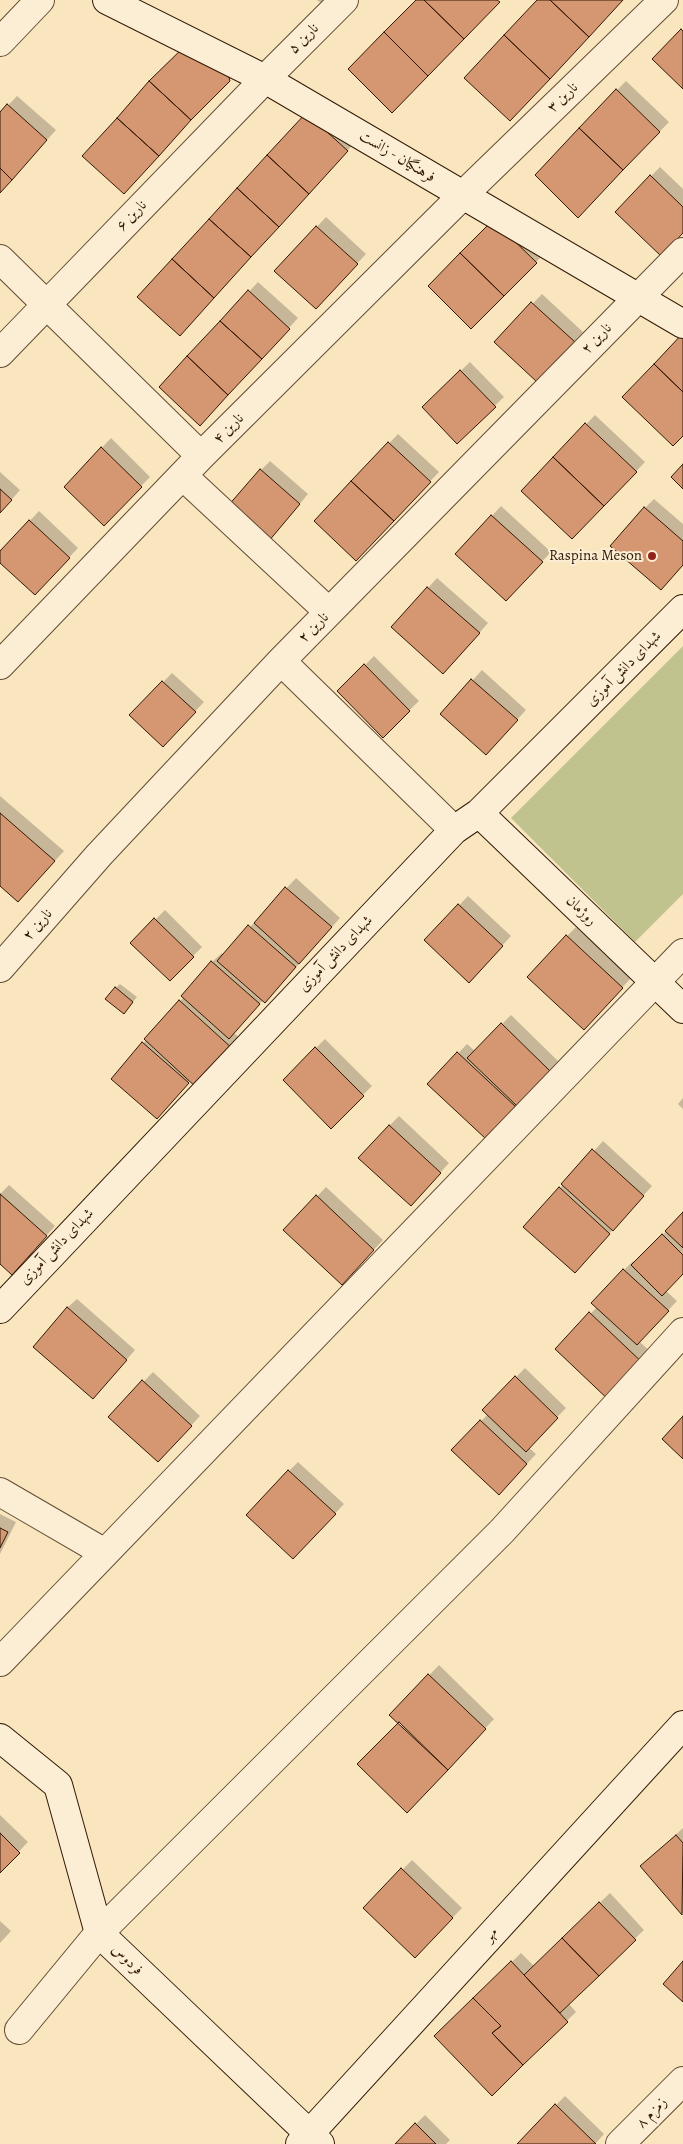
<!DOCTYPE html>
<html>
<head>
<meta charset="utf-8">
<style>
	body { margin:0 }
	canvas { display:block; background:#f9e5be }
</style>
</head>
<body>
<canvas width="683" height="2144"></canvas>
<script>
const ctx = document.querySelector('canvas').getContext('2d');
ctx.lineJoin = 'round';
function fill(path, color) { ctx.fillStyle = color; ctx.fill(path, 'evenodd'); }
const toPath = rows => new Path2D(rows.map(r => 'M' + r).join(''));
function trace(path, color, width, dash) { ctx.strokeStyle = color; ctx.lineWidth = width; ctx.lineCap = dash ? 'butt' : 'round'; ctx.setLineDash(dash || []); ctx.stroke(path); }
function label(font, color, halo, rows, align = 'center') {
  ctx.font = font + ' Alegreya,Amiri,serif'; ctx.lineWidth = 4; ctx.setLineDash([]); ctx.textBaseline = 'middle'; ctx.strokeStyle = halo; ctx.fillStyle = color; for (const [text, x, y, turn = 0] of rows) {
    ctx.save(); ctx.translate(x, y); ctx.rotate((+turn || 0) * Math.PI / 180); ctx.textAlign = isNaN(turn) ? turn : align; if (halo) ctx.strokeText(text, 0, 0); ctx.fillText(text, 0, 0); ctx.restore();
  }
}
fill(toPath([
	[683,646,683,894,635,942,511,818]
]), '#c1c38f');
fill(toPath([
	[317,0,328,0,323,5],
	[626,81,669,122,587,207,617,90],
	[17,96,56,130,0,192,0,114],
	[306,114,356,141,189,325],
	[660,167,683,189,683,231,617,211],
	[503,211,545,253,471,328],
	[326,217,366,254,325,298,276,271],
	[258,282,298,318,209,415,160,387],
	[542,294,583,332,547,371,496,342],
	[470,362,504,397,457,442,423,407],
	[595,415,645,462,572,538,523,490],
	[398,434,439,472,365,550,316,521],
	[111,438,150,477,113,515,65,487],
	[270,461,308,494,277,531,261,470],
	[0,472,20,490,0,513],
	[654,499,683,524,683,565,645,508],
	[501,506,551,552,515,590,457,554],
	[39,511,78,548,44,584,0,561,0,553],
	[437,578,488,623,453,663,428,588],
	[374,656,419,701,383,736,339,691],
	[482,670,526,710,486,754,442,714],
	[172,673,204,702,172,736,131,715],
	[0,796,64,851,18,901,0,885],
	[296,878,340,918,274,992,263,1000,234,1033,242,1040,191,1080,157,1117,143,1043,147,1040,145,1038,184,997,212,962,222,953,224,955],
	[468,896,511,936,478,972,426,940],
	[165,910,202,947,170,980,132,943],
	[576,927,631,978,593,1019,567,936],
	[120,984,137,997,128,1008,116,988],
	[511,1015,558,1061,495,1128,429,1084,467,1044,475,1051],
	[325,1039,372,1086,331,1127,284,1080],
	[683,1098,683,1109,678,1104],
	[399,1116,449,1163,420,1195,389,1126],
	[603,1141,652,1186,584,1262,560,1188],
	[9,1185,55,1226,21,1264,0,1262,0,1194],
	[326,1187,383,1240,351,1274,285,1230],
	[683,1214,683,1272,665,1290,677,1301,639,1341,656,1357,622,1393,556,1349,597,1307,624,1270,633,1261,635,1263],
	[77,1299,135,1350,102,1388,67,1308],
	[525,1368,566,1408,528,1447,536,1454,508,1484,453,1450,488,1414,484,1410],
	[153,1372,200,1416,167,1452,110,1416],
	[298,1462,344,1504,303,1548,289,1471],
	[0,1514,16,1522,0,1554],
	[439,1665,494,1719,416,1802,401,1722,391,1715],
	[0,1815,28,1842,0,1871],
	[683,1828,683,1913,682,1913,642,1866],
	[412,1860,462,1908,415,1957,365,1908],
	[610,1893,644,1930,568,2003,576,2012,492,2094,436,2036,521,1953,534,1966],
	[0,1921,11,1931,0,1943],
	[565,2096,604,2134,595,2144,518,2144],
	[425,2115,450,2140,446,2144,396,2144]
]), '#0003');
const building = toPath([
	[416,0,424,0,464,39,428,76,384,32,416,0],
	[424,0,497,0,500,2,464,39,424,0],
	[537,0,550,0,589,37,550,79,504,35,537,0],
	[550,0,623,0,589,37,550,0],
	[681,29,683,31,683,89,652,59,681,29],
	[384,32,428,76,392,113,348,69,384,32],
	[504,35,550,79,510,121,464,78,504,35],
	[186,45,226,67,230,81,191,120,149,81,186,45],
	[149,81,191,120,159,156,117,118,149,81],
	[616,89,660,132,623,170,579,128,616,89],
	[7,104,47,140,12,180,0,168,0,112,7,104],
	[306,113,348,151,309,194,267,155,306,113],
	[117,118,159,156,124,194,82,156,117,118],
	[579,128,623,170,578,218,535,175,579,128],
	[267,155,309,194,279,227,237,188,267,155],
	[0,168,12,180,0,193,0,168],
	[650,175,683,207,683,233,661,256,615,212,650,175],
	[237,188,279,227,251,257,209,219,237,188],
	[209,219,251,257,214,298,172,259,209,219],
	[493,220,537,263,504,296,460,253,493,220],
	[316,226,358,264,316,309,274,271,316,226],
	[460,253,504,296,471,329,428,286,460,253],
	[172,259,214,298,180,336,137,297,172,259],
	[248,290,290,329,262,359,220,321,248,290],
	[531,302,575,342,537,382,494,342,531,302],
	[220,321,262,359,228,395,187,356,220,321],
	[683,333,683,392,654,364,683,333],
	[187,356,228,395,200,426,159,387,187,356],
	[654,364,683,392,683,436,673,446,622,397,654,364],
	[460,370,496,407,457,444,422,407,460,370],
	[585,423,637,472,604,506,553,457,585,423],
	[388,442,431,482,394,521,351,481,388,442],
	[101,447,142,487,104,526,64,487,101,447],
	[553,457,604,506,572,539,521,491,553,457],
	[683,464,683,489,671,477,683,464],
	[260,469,300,504,268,542,227,507,260,469],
	[351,481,394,521,356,561,314,521,351,481],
	[0,489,12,500,0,513,0,489],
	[644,507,683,541,683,565,661,590,610,546,644,507],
	[491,515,543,562,506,601,455,554,491,515],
	[29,520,70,558,35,595,0,563,0,551,29,520],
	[427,587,480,633,443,674,391,627,427,587],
	[364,664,410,711,383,738,337,691,364,664],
	[471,679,518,720,486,755,440,714,471,679],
	[162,681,196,712,163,747,129,715,162,681],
	[0,813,55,861,18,902,0,886,0,813],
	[285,887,332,927,299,964,254,923,285,887],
	[458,904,503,946,469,983,424,940,458,904],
	[154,918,194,957,170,981,130,943,154,918],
	[248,925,296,967,265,1003,217,961,248,925],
	[566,935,623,988,584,1030,527,977,566,935],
	[211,961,260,1004,229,1039,181,996,211,961],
	[115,987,133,1002,124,1014,105,999,115,987],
	[179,1000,234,1050,198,1089,144,1039,179,1000],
	[501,1023,550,1071,517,1106,467,1058,501,1023],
	[142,1042,189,1083,157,1119,111,1079,142,1042],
	[315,1047,364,1096,331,1129,283,1080,315,1047],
	[457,1052,516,1107,486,1139,427,1084,457,1052],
	[389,1125,441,1173,411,1206,358,1158,389,1125],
	[592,1149,644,1196,613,1231,561,1184,592,1149],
	[559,1187,610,1234,575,1273,523,1227,559,1187],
	[0,1194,47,1236,12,1275,0,1264,0,1194],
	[316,1195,374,1250,342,1285,283,1230,316,1195],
	[683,1212,683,1248,665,1231,683,1212],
	[662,1234,683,1255,683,1274,662,1296,631,1265,662,1234],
	[623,1269,669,1311,637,1345,591,1303,623,1269],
	[67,1307,127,1360,93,1399,33,1347,67,1307],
	[589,1312,647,1367,613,1404,555,1349,589,1312],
	[515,1376,558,1418,526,1452,482,1410,515,1376],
	[142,1380,192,1426,158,1462,108,1417,142,1380],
	[683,1416,683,1459,662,1439,683,1416],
	[480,1420,527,1464,499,1495,451,1450,480,1420],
	[288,1470,336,1514,293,1559,246,1515,288,1470],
	[0,1528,8,1532,0,1548,0,1528],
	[428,1674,486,1729,448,1770,389,1715,428,1674],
	[399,1722,448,1770,407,1813,357,1764,399,1722],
	[0,1833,20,1853,0,1873,0,1833],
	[676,1835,683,1843,682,1915,640,1866,676,1835],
	[401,1868,453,1918,415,1958,363,1908,401,1868],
	[599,1902,636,1940,599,1976,562,1938,599,1902],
	[562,1938,599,1976,560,2013,524,1975,562,1938],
	[511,1961,568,2022,523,2065,492,2033,501,2026,473,1998,511,1961],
	[683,1961,683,2002,663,1984,683,1961],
	[473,1998,501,2026,492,2033,523,2065,492,2096,434,2036,473,1998],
	[555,2104,596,2144,517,2144,555,2104],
	[415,2123,436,2144,395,2144,415,2123]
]);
fill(building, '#d59672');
trace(building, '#331905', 1);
const street = toPath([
	[0,42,40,0],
	[0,259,201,456],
	[0,353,265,79,344,0],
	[183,476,329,612],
	[281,661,454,830],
	[0,665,201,456,462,196,664,0],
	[0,968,99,855,281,661,683,252],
	[0,1492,105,1553],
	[0,1662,683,953],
	[19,2030,99,1933,502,1531,683,1332],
	[620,2144,683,2081]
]);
const secondary = toPath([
	[107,0,265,79,683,324],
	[479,813,683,1009],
	[0,1309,454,830,479,813,683,609],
	[0,1738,58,1785,99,1933,320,2144],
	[300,2144,683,1725]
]);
trace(street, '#644c33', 30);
trace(secondary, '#331905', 30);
trace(street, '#fbeed5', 28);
trace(secondary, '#fbeed5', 28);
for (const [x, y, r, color] of [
	[652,556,5,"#8f2418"]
]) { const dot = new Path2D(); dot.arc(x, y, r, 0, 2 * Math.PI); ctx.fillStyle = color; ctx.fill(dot); trace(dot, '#fbeed5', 2); }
label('15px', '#331905', '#fbeed5', [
	["نارین ۵",304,39,-45],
	["نارین ۳",563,98,-44],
	["فرهنگیان - زانست",397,157,31],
	["نارین ۶",132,216,-46],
	["نارین ۲",597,339,-46],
	["نارین ۴",229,429,-45],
	["نارین ۲",314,628,-45],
	["شهدای دانش آموزی",624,669,-45],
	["روژمان",581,911,44],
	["نارین ۲",38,925,-49],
	["شهدای دانش آموزی",336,954,-46],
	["شهدای دانش آموزی",57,1247,-46],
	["مهر",491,1935,-48],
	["فردوس",127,1960,44],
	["زمزم ۸",652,2113,-46]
]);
label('15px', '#331905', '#fbeed5', [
	["Raspina Meson",642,556]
], 'right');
</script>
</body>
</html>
